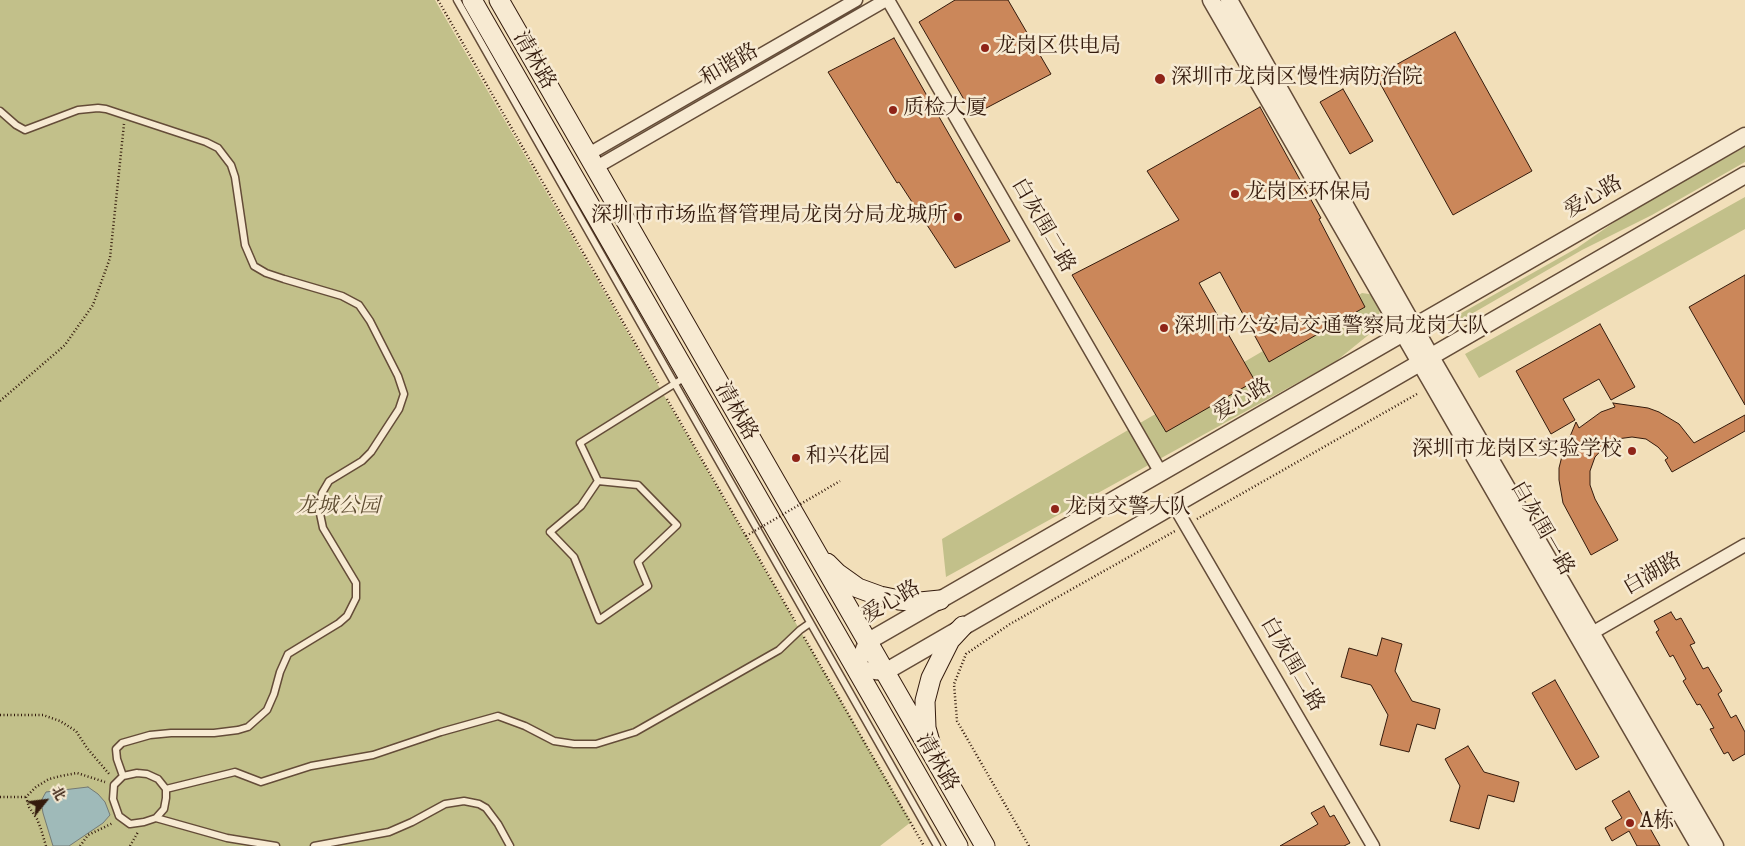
<!DOCTYPE html>
<html>
<head>
<meta charset="utf-8">
<style>
	body { margin:0 }
	#map { position:relative; width:1745px; height:846px; overflow:hidden; background:#f2dfb9; font-family:"IM FELL DW Pica","Noto Serif SC",serif }
	canvas { display:block }
	.north { position:absolute; left:20px; top:776px; width:50px; height:50px; -webkit-text-stroke:4px #f7ead2; paint-order:stroke; rotate:61deg; font-size:14px; font-weight:700; line-height:20px; text-align:center; color:#341b0d }
	.north::after { content:''; display:block; margin:auto; width:18px; height:22px; background:#341b0d; clip-path:polygon(50% 0,100% 100%,50% 72%,0 100%) }
</style>
</head>
<body>
<div id="map">
<canvas width="1745" height="846"></canvas>
<div class="north">北</div>
</div>
<script>
const ctx = document.querySelector('canvas').getContext('2d');
ctx.lineJoin = 'round';
function fill(path, color) { ctx.fillStyle = color; ctx.fill(path, 'evenodd'); }
const toPath = rows => new Path2D(rows.map(r => 'M' + r).join(''));
function trace(path, color, width, dash) { ctx.strokeStyle = color; ctx.lineWidth = width; ctx.lineCap = dash ? 'butt' : 'round'; ctx.setLineDash(dash || []); ctx.stroke(path); }
function label(font, color, halo, rows, align = 'center') {
  ctx.font = font + ' "IM FELL DW Pica","Noto Serif SC",serif'; ctx.lineWidth = 5; ctx.setLineDash([]); ctx.textBaseline = 'middle'; ctx.strokeStyle = halo; ctx.fillStyle = color; for (const [text, x, y, turn = 0] of rows) {
    ctx.save(); ctx.translate(x, y); ctx.rotate((+turn || 0) * Math.PI / 180); ctx.textAlign = isNaN(turn) ? turn : align; if (halo) ctx.strokeText(text, 0, 0); ctx.fillText(text, 0, 0); ctx.restore();
  }
}
fill(toPath([
	[0,0,435,0,911,822,880,846,0,846],
	[1745,147,1745,162,1652,215,1582,250,1461,320,1458,315,1577,248,1626,214],
	[1745,197,1745,229,1479,378,1465,354],
	[1362,293,1382,296,1377,328,1335,362,946,577,942,539]
]), '#c2c08a');
const water = toPath([
	[88,787,98,794,105,802,110,815,103,823,69,846,53,846,43,813,41,801,46,792,88,787]
]);
fill(water, '#9fbab9');
trace(water, '#747a74', 1);
const building = toPath([
	[955,0,1008,0,1051,74,973,115,919,22,955,0],
	[1455,32,1532,171,1453,215,1376,76,1455,32],
	[894,38,1010,241,955,268,899,182,897,183,828,72,894,38],
	[1343,89,1373,141,1350,154,1320,102,1343,89],
	[1260,107,1321,218,1319,219,1365,307,1269,362,1220,272,1199,283,1255,381,1166,432,1072,275,1179,220,1147,171,1260,107],
	[1745,275,1745,405,1689,307,1745,275],
	[1600,324,1635,387,1611,400,1599,379,1563,399,1575,420,1551,434,1516,371,1600,324],
	[1613,403,1648,408,1659,412,1679,424,1694,443,1745,415,1745,431,1672,472,1665,460,1668,458,1658,447,1646,439,1632,437,1617,439,1605,446,1595,457,1590,471,1590,485,1595,499,1618,540,1591,555,1563,503,1559,480,1559,468,1562,456,1576,422,1579,428,1601,412,1615,407,1613,403],
	[1671,612,1676,620,1681,618,1695,643,1690,645,1703,669,1708,667,1722,691,1718,694,1731,718,1736,715,1745,732,1745,754,1733,761,1728,752,1724,754,1710,729,1714,728,1700,704,1697,705,1683,681,1686,679,1673,655,1670,657,1656,632,1659,630,1654,621,1671,612],
	[1382,638,1402,644,1395,671,1412,701,1440,709,1435,729,1417,724,1409,752,1380,745,1388,715,1371,685,1341,677,1349,648,1377,656,1382,638],
	[1555,680,1599,757,1576,770,1532,693,1555,680],
	[1468,746,1484,772,1519,782,1514,802,1488,795,1479,829,1450,821,1460,786,1445,759,1468,746],
	[1629,791,1660,846,1637,846,1629,831,1612,841,1605,828,1622,818,1612,801,1629,791],
	[1324,806,1330,817,1334,815,1350,843,1344,846,1280,846,1318,824,1311,813,1324,806]
]);
fill(building, '#cb875a');
trace(building, '#341b0d', 1);
const service = toPath([
	[457,0,937,846],
	[0,111,16,125,25,130,78,110,98,108,106,109,206,142,218,148,231,165,235,177,245,245,254,266,266,273,284,279,342,296,359,305,370,321,398,376,404,394,399,409,371,452,362,461,329,481,322,493,319,509,323,528,356,583,356,598,347,616,339,623,288,654,280,672,274,694,267,710,248,727,238,730,214,733,171,733,150,735,122,743,116,749,117,759,123,776],
	[598,481,581,506,550,532,574,557,599,620,648,586,638,562,677,525,638,485,598,481,580,443,687,376],
	[137,773,147,774,158,779,166,789,166,798,164,809,156,818,144,822,130,824,119,816,113,799,114,785,123,776,137,773],
	[166,789,235,772,261,782,311,766,373,755,441,732,498,716,525,726,554,741,574,744,596,744,635,732,779,650,800,630,810,623],
	[156,818,227,838,276,846],
	[314,846,389,832,412,822,445,804,464,801,479,804,486,808,498,824,510,846]
]);
const minor = toPath([
	[888,0,1161,473],
	[587,155,856,0],
	[595,168,886,0],
	[1174,505,1373,846],
	[1585,637,1745,545]
]);
const tertiary = toPath([
	[1211,0,1699,846],
	[1229,0,1436,366,1715,846],
	[1745,136,867,642,856,669,885,672,1745,175]
]);
const secondary = toPath([
	[472,0,958,846],
	[499,0,985,846],
	[827,563,837,573,858,588,880,596,899,600,920,602,940,600],
	[930,742,926,728,925,701,931,678,950,640,963,626]
]);
trace(service, '#644c38', 9);
trace(minor, '#644c38', 15);
trace(tertiary, '#644c38', 19);
trace(secondary, '#341b0d', 21);
trace(toPath([
	[438,0,658,383],
	[667,399,795,621],
	[0,401,65,345,93,305,110,258,124,124],
	[1197,519,1417,394],
	[804,637,924,846],
	[0,715,43,715,60,721,76,731,87,748,110,775],
	[0,797,26,797],
	[46,846,41,829,37,819,29,807,26,797,36,787,49,779,61,776,77,773,105,782],
	[80,846,88,835,113,823],
	[130,846,138,832],
	[1029,846,957,721,954,684,966,654,1010,624,1175,531]
]), '#341b0d', 2.5, [1, 2.5]);
trace(service, '#f7ead2', 6);
trace(minor, '#f7ead2', 12);
trace(tertiary, '#f7ead2', 16);
trace(secondary, '#f7ead2', 19);
trace(toPath([
	[746,536,840,481]
]), '#341b0d', 2.5, [1, 2.5]);
for (const [x, y, r, color] of [
	[985,48,5,"#8f2418"],
	[1160,79,6,"#8f2418"],
	[893,110,5,"#8f2418"],
	[1235,194,5,"#8f2418"],
	[958,217,5,"#8f2418"],
	[1164,328,5,"#8f2418"],
	[1632,451,5,"#8f2418"],
	[796,458,5,"#8f2418"],
	[1055,509,5,"#8f2418"],
	[1630,823,5,"#8f2418"]
]) { const dot = new Path2D(); dot.arc(x, y, r, 0, 2 * Math.PI); ctx.fillStyle = color; ctx.fill(dot); trace(dot, '#f7ead2', 2); }
label('21px', '#341b0d', '#f7ead2', [
	["龙岗区供电局",995,48],
	["深圳市龙岗区慢性病防治院",1171,79],
	["质检大厦",903,110],
	["龙岗区环保局",1245,194],
	["深圳市市场监督管理局龙岗分局龙城所",948,217,"right"],
	["深圳市公安局交通警察局龙岗大队",1174,328],
	["深圳市龙岗区实验学校",1622,451,"right"],
	["和兴花园",806,458],
	["龙岗交警大队",1065,509],
	["A栋",1640,823]
], 'left');
label('21px', '#341b0d', '#f7ead2', [
	["清林路",533,61,60],
	["和谐路",730,66,-30],
	["爱心路",1594,198,-30],
	["白灰围二路",1042,226,60],
	["爱心路",1243,401,-30],
	["清林路",735,412,60],
	["白灰围一路",1541,529,60],
	["白湖路",1653,575,-30],
	["爱心路",892,603,-30],
	["白灰围二路",1291,665,60],
	["清林路",936,763,60]
]);
label('italic 21px', '#5f4d32', '#f7ead2', [
	["龙城公园",338,508]
]);
</script>
</body>
</html>
